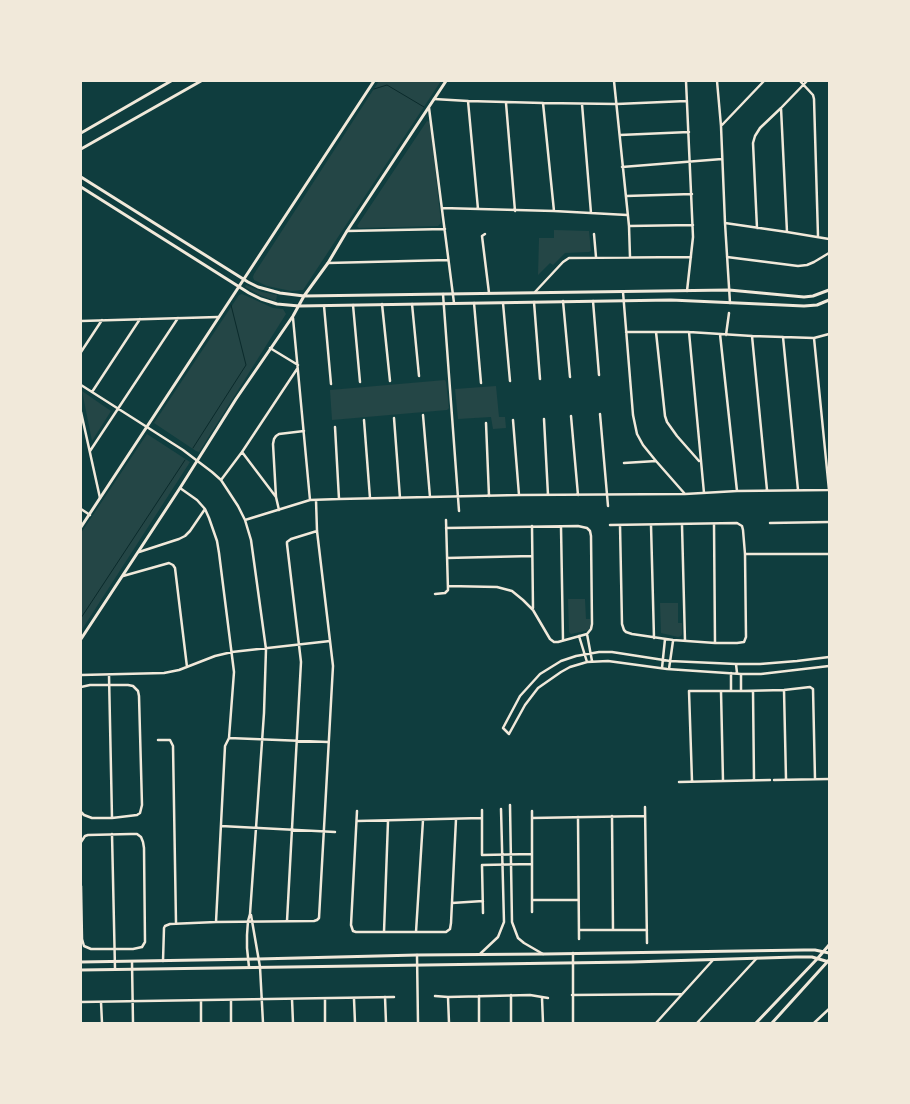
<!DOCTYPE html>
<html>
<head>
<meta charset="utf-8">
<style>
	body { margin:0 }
	#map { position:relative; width:910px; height:1104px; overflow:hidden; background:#0f3d3e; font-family:Jost,sans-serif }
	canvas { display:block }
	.frame { position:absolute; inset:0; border:82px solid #f1e9da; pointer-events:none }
</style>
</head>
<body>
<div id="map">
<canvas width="910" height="1104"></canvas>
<div class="frame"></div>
</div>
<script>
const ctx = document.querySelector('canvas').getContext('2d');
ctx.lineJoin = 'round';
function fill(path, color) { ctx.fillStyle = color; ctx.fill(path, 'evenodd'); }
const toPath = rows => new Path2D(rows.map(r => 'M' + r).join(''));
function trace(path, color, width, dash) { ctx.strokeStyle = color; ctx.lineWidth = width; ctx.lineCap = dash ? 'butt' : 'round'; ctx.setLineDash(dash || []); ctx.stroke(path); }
fill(toPath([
	[379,81,441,81,303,290,291,291,267,286,254,280,253,277,254,274],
	[427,121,430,122,441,223,438,226,359,228,357,226],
	[554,230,589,231,591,251,589,252,565,253,553,265,550,263,538,275,539,238,554,238],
	[246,285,262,292,277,295,276,301,260,295,245,287],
	[242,294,273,308,283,309,286,314,199,452,196,451,154,423,239,295],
	[445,380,446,382,449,408,447,410,332,420,330,390],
	[496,386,499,417,505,417,506,428,493,429,491,417,458,419,455,389],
	[82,391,111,411,92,441],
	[147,434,190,462,81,631,81,533],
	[568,599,585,599,586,619,590,619,590,627,589,630,571,634,569,632],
	[660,603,678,603,678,623,682,623,682,634,681,636,678,637,661,633]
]), '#244646');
trace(toPath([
	[374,89,387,85,424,107],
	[193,448,246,365,231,305],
	[81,618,185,460]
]), '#0a2a2b', 1);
trace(toPath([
	[614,81,629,226,630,257],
	[686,81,693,237,687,291],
	[717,81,721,126,725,223,730,303],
	[800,81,813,95,814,99,818,236],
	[434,99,468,101,543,103,617,104,686,101],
	[468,101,478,209],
	[506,103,515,211],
	[543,103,554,211],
	[582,104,591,213],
	[429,108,454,303],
	[781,108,787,232],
	[722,125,764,81],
	[620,135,689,132],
	[622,167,722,159],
	[626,196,692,194],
	[442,208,554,211,627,215],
	[725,223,787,232,829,239],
	[629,226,693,225],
	[757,228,753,143,755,136,760,128,781,108,807,81],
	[347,231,445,229],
	[485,234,482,236,489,293],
	[594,234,596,257],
	[727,257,798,266,807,265,814,262,829,253],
	[328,263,448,260],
	[535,292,563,262,569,258,691,257],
	[623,292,633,415,637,434,643,445,656,461,685,494],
	[443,294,459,511],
	[563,301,570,377],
	[593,301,599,375],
	[534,302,540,379],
	[474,303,481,383],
	[503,303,510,381],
	[382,304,390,381],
	[412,304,419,376],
	[353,305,360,382],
	[324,306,331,384],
	[293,318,310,500],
	[81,321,218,317],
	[626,332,689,332,752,336,814,338,829,334],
	[656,332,665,416,667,422,677,436,699,461],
	[689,332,704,493],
	[720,334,737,491],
	[726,335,729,313],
	[752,336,767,490],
	[783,337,798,490],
	[814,338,829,490],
	[270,348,298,365],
	[81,352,102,320],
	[81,385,183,450,212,472,221,480,238,506,245,520,251,540,266,649,264,713,250,914,248,921,247,935,247,948,249,967],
	[92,392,140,319],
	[81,412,100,498],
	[600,414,608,506],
	[423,415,430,497],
	[571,416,578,495],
	[394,418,400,498],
	[544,419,548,495],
	[364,420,370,498],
	[513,420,519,495],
	[486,423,489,496],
	[335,427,339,499],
	[90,451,178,318],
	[242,452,276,497,279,510],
	[624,463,656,461],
	[221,480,242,452,297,369],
	[180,488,197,500,205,509,209,518,217,541,219,553,234,672,229,738,225,746,216,922],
	[276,497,273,444,274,439,276,436,279,434,304,431],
	[81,509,90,515],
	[245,520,310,500,339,499,519,495,685,494,737,491,829,490],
	[770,523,829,522],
	[714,524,715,643],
	[610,525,737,523,742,526,743,530,745,554,746,637,744,642,737,643,715,643,673,640,632,634,626,632,624,630,622,624,620,525],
	[651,525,654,638],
	[682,525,685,641],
	[532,526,533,608],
	[561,527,563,640],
	[446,528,578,526,587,528,590,531,591,536,592,624,591,629,587,634,558,642,554,642,550,639,533,610,523,600,512,591,497,587,448,586],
	[139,552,179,539,185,536,190,531,205,509],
	[745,554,829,554],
	[447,558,532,556],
	[123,576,169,563,173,565,175,568,187,667],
	[435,594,445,593,448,590,446,520],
	[587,634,592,661],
	[579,636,587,662],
	[829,657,797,661,760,664,736,664,670,661,612,652,599,652,576,656,561,661,540,674,520,696,503,728,509,734,525,705,538,688,561,672,570,667,587,662,608,661,667,669,741,674,761,674,829,666],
	[736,664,737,673],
	[662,668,665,639],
	[669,669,673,641],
	[731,673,731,691],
	[741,674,741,691],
	[81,675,164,673,179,670,215,656,232,652,330,641],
	[109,675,112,818],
	[81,687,90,685,128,685,133,686,138,691,139,696,142,805,140,813,137,815,112,818,92,818,84,815,81,812],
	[784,690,786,779],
	[721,691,723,781],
	[753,691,754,780],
	[229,738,328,742],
	[158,740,170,740,173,746,176,923],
	[774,780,829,779],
	[692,781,689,691,741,691,784,690,810,687,813,689,815,779],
	[679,782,770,780],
	[510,805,512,922,518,938,524,943,543,954],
	[645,807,647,943],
	[482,810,482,855,532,854],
	[357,811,351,925,353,931,356,932,446,932,450,929,451,923,456,819],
	[532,811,532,912],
	[612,816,613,930],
	[578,817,579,939],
	[532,818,645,816],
	[357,821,482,818],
	[221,826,335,832],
	[112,834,115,969],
	[81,842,85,836,88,835,131,834,137,834,141,837,143,842,144,848,145,942,142,947,133,949,91,949,84,946,82,939,81,886],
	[532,900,578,900],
	[452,903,483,901],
	[483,913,482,865,532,864],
	[251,915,260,967,263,1023],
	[287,921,301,662,287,544,287,542,291,539,317,531],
	[579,930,647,930],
	[384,932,388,821],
	[416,932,423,820],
	[480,954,498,937,504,922,501,809],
	[417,955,418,1023],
	[163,961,164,928,165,926,170,924,216,922,314,921,317,920,319,918,333,666,317,531,316,500],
	[132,962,133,1023],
	[511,995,511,1023],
	[572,995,682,994],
	[435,996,448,997,530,995,548,998],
	[479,996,479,1023],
	[385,997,386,1023],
	[448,997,449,1023],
	[542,998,543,1023],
	[292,999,293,1023],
	[325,999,325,1023],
	[354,999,355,1023],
	[231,1000,231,1023],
	[201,1001,201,1023],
	[81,1002,394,997],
	[101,1002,102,1023],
	[573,1023,573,953],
	[656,1023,713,960],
	[697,1023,757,958],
	[814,1023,829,1009]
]), '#f1e9da', 2.5);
trace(toPath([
	[81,177,248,282,258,287,280,293,304,296,729,290,804,297,813,296,829,290],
	[81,187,249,293,261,299,277,304,299,306,671,300,804,306,817,305,829,300],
	[81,527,374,81],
	[81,639,180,488,236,399,293,316,304,296,328,263,347,231,446,81],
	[81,962,258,959,417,955,545,954,804,950,815,950,829,953],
	[81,970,632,962,796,957,812,957,829,962],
	[756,1023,818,958,829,945],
	[772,1023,829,960]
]), '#f1e9da', 3);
trace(toPath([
	[81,133,171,81],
	[81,149,201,81]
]), '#f1e9da', 3);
</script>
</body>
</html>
